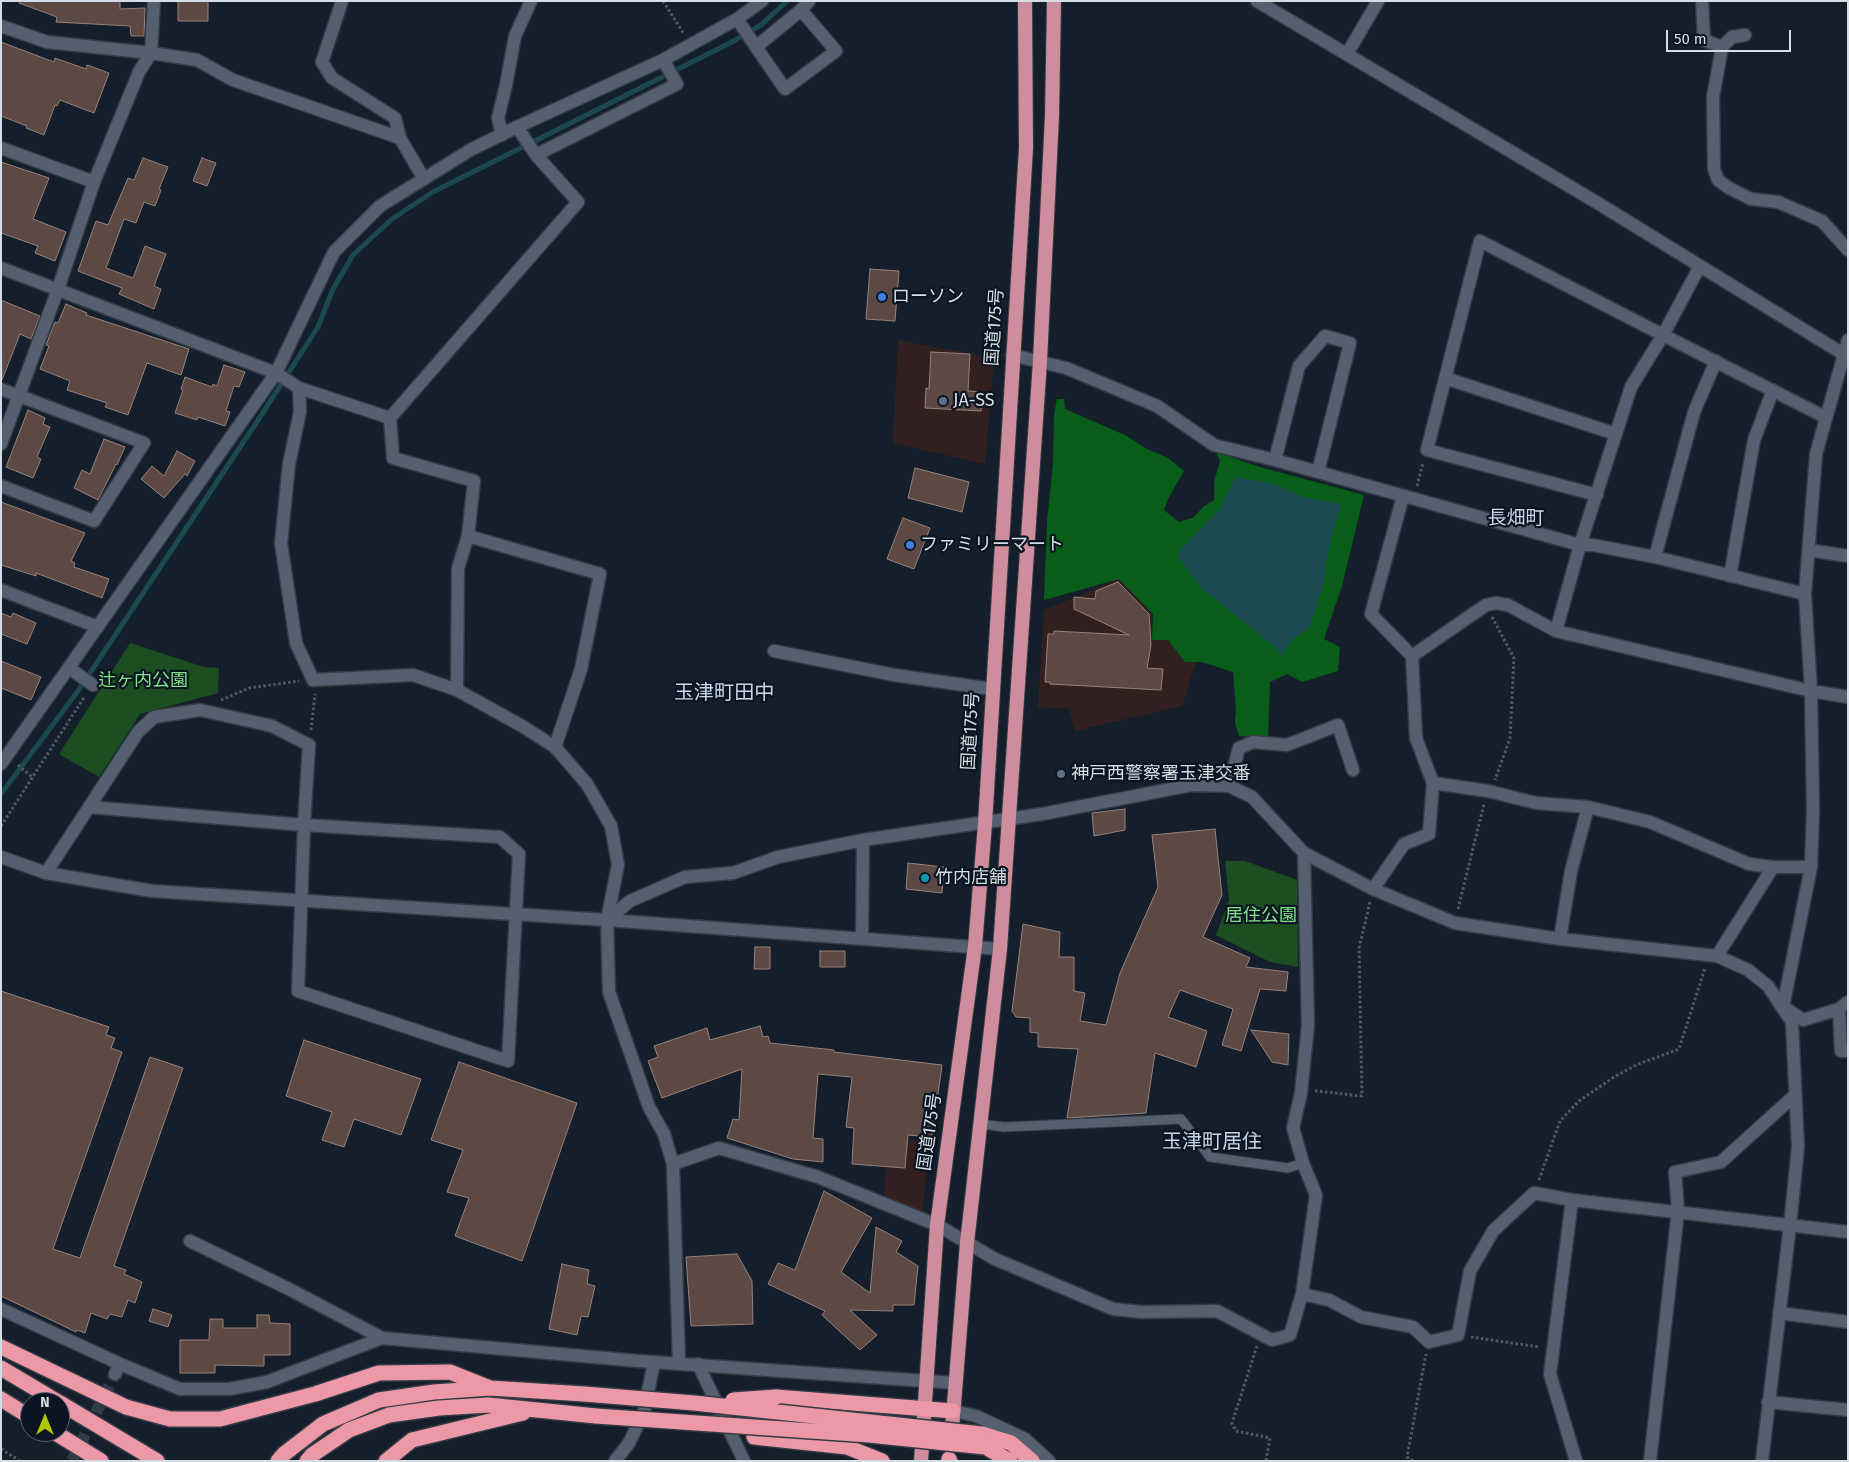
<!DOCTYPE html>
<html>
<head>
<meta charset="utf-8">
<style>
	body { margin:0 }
	#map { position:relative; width:1849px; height:1462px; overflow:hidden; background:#141f2b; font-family:"Fira Sans",sans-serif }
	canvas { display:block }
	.frame { position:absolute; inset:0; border:2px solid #d4dce5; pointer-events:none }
	.north { position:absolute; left:20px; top:1392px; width:50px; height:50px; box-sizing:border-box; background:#0b1522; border:1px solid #5b6570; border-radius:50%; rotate:0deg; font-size:14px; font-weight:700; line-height:20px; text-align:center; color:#d4dce5 }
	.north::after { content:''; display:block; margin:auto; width:18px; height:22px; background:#b0c500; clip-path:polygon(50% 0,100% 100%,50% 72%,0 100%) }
	.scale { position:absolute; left:1666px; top:30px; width:125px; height:22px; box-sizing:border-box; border:2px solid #d4dce5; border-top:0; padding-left:6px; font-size:15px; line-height:18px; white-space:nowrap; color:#d4dce5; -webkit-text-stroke:4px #0b1522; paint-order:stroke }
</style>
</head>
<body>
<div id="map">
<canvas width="1849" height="1462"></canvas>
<div class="frame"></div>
<div class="north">N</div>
<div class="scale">50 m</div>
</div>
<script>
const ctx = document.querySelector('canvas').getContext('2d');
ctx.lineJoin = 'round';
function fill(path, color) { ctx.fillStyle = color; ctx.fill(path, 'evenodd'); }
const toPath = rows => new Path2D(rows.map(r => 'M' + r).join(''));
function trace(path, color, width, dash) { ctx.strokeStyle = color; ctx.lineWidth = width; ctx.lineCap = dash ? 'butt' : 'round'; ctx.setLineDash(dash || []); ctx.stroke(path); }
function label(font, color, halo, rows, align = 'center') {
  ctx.font = font + ' "Fira Sans","Noto Sans JP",sans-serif'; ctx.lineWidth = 4.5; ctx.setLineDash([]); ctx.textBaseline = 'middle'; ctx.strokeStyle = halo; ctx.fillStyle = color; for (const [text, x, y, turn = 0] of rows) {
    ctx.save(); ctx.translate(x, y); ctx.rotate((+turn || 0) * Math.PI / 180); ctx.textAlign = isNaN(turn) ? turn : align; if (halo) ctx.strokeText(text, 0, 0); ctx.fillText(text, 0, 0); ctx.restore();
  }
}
fill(toPath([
	[898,340,994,358,985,464,893,443],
	[1119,579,1152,614,1153,640,1168,640,1185,662,1196,662,1182,706,1075,731,1069,709,1038,707,1044,610],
	[889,1137,930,1142,922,1213,884,1196]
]), '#321f1f');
fill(toPath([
	[130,643,204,667,219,668,218,693,140,714,99,777,59,754],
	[1225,861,1245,861,1297,880,1298,967,1270,962,1216,935,1229,900]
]), '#1c4e21');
fill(toPath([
	[1057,399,1064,399,1065,409,1125,435,1147,449,1168,458,1184,471,1169,497,1164,510,1179,522,1194,517,1204,506,1214,500,1214,482,1220,461,1216,452,1260,467,1364,495,1342,586,1324,639,1340,647,1338,671,1302,682,1287,674,1270,682,1268,738,1239,736,1235,723,1236,711,1233,672,1202,662,1185,662,1168,640,1152,640,1153,614,1119,579,1044,600,1047,521,1053,464,1054,414]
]), '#085e19');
fill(toPath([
	[1236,477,1274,484,1303,497,1342,504,1334,528,1326,561,1324,584,1309,628,1294,638,1280,657,1276,648,1201,588,1179,558,1178,552,1221,508,1232,483]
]), '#1b4950');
trace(toPath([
	[1,794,78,691,260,417,318,327,333,289,353,255,392,219,433,192,728,44,761,25,787,1]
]), '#1b4950', 5);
const building = toPath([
	[20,1,120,1,120,9,145,8,144,36,131,36,130,26,56,22,57,17,19,3,20,1],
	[178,1,208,1,208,21,178,21,178,1],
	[1,42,54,62,55,58,86,69,87,65,109,73,94,113,60,100,57,106,55,105,44,135,26,128,27,126,1,116,1,42],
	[143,158,168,167,159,189,161,190,155,206,144,202,136,223,124,219,106,268,133,278,145,246,166,254,154,286,161,289,154,309,119,294,122,288,78,271,96,221,108,225,128,178,134,180,143,158],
	[202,158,216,163,207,186,193,181,202,158],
	[1,162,49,178,33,219,66,232,55,261,35,253,38,246,1,233,1,162],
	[870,269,899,271,895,321,866,319,870,269],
	[1,300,40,316,31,339,20,334,2,380,1,300],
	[66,304,87,313,86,315,189,349,181,375,147,363,128,415,105,407,107,403,67,390,70,381,40,369,49,346,46,345,55,322,58,323,66,304],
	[931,352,970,354,968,391,982,392,981,411,925,408,926,388,929,389,931,352],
	[224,365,245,372,239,387,234,386,226,411,230,412,225,426,198,417,197,420,175,413,183,390,181,389,185,377,212,387,213,384,217,386,224,365],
	[28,410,45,418,43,424,50,427,37,457,41,459,33,478,6,467,28,410],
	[104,439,125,447,117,465,116,464,98,500,74,488,82,470,90,474,104,439],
	[177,451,195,461,187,476,185,474,164,498,141,479,152,466,164,476,177,451],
	[915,468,969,482,962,512,908,498,915,468],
	[1,502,85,533,71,561,75,563,74,567,109,579,102,598,36,573,36,576,1,565,1,502],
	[903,518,930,528,914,569,887,559,903,518],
	[1118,582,1149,614,1151,645,1147,668,1163,669,1161,690,1050,684,1050,682,1045,682,1048,634,1054,634,1054,631,1129,635,1074,609,1074,597,1095,599,1096,591,1118,582],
	[1,613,11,617,13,613,36,623,27,644,1,634,1,613],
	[1,661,41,677,31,700,1,688,1,661],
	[1125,809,1125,830,1094,836,1092,813,1125,809],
	[1215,829,1222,895,1203,937,1250,958,1246,967,1288,972,1286,991,1260,989,1241,1051,1222,1045,1233,1009,1180,990,1168,1017,1207,1031,1196,1067,1155,1053,1146,1113,1067,1118,1078,1049,1038,1047,1038,1033,1030,1032,1030,1018,1016,1017,1012,1011,1023,924,1060,932,1059,957,1074,957,1074,991,1085,993,1080,1021,1106,1025,1120,973,1158,887,1152,835,1215,829],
	[908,863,944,867,942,893,906,889,908,863],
	[755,947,770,947,770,969,754,969,755,947],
	[820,951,845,951,845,967,820,967,820,951],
	[1,991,109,1027,106,1035,115,1038,111,1048,122,1052,53,1249,80,1258,150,1057,183,1068,114,1266,126,1270,124,1274,142,1282,135,1303,128,1300,122,1317,110,1314,107,1319,91,1313,85,1333,77,1330,76,1332,1,1296,1,991],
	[760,1026,763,1037,768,1036,770,1043,834,1050,834,1052,942,1065,932,1137,908,1135,905,1168,852,1164,854,1128,846,1127,852,1077,818,1074,813,1138,823,1139,823,1162,793,1159,727,1138,733,1119,739,1120,742,1069,662,1098,648,1061,658,1057,654,1046,707,1028,710,1040,760,1026],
	[1251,1030,1289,1034,1288,1065,1272,1062,1251,1030],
	[304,1040,421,1079,401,1135,354,1119,344,1147,322,1140,332,1112,286,1096,304,1040],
	[459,1062,577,1103,522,1261,455,1236,469,1198,447,1192,463,1150,431,1140,459,1062],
	[824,1191,872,1218,841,1272,870,1293,876,1227,902,1241,896,1252,918,1266,914,1305,893,1305,893,1311,850,1310,877,1335,860,1350,822,1315,825,1311,768,1284,778,1263,795,1270,824,1191],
	[737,1254,752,1281,753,1324,691,1326,686,1257,737,1254],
	[562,1264,589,1270,587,1284,595,1286,588,1317,581,1316,577,1335,549,1329,562,1264],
	[153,1309,172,1315,168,1327,149,1321,153,1309],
	[257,1315,269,1315,270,1323,290,1324,290,1355,264,1355,264,1366,215,1365,215,1373,180,1373,180,1340,209,1340,210,1319,223,1319,223,1328,257,1328,257,1315]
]);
fill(building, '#5d4944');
trace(building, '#97817b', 1);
trace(toPath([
	[72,1461,115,1374]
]), '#313b47', 12, [12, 6]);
const service = toPath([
	[981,1124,1004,1127,1181,1119,1210,1157,1288,1168,1303,1163]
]);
const minor = toPath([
	[342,1,322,62,332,78,395,118,400,138],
	[1702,1,1704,40,1722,47,1713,97,1714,169,1718,180,1729,188,1751,199,1778,202,1822,221,1848,250],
	[801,10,836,51,785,89,756,47,801,10,809,1],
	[737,19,756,47],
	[1,26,47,42,151,53,197,60,233,80,400,138,424,179],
	[1722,47,1732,37,1745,35],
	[1347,54,1378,1],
	[517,127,536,155],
	[502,135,498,118,506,85,515,36,531,1],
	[1,148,94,182],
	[1,268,276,373,299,388,390,418,578,202,536,155,677,84,663,60],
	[1012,355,1066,368,1157,406,1214,445,1275,460,1580,545,1593,545,1655,557,1805,594],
	[1445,378,1616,434],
	[299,388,300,412,289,464,281,543,296,643,313,680,413,675,457,690,522,726,555,747,587,784,611,826,618,865,607,920,609,992,649,1107,664,1134,673,1164,679,1363],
	[1,389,144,443,94,521,1,486],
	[1825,417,1663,335,1631,387,1580,545,1556,631,1811,691,1848,697],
	[390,418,393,458,474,481,468,536,458,568,457,690],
	[1,444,58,289,94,182,139,72,151,53,154,1],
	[1275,460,1299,366,1325,336,1350,343,1318,472],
	[1597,495,1427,450,1480,241,1663,335,1700,266],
	[1403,496,1371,614,1412,656,1486,605,1496,603,1508,605,1556,631],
	[468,536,600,574,581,669,555,747],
	[1809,550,1848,556],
	[1655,557,1694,412,1716,361],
	[1730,576,1754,440,1773,390],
	[1,590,98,627],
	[774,651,894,675,992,689],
	[69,668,93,685],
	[1,764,276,373,334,252,380,206,472,149,517,127,663,60,737,19,762,1],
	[1433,783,1488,791,1536,803,1588,807,1650,822,1749,864,1773,867,1811,867],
	[1229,786,1239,748,1253,742,1287,745,1338,725,1353,770],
	[46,873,138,732,154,717,200,710,272,726,309,745,304,825,298,991,508,1061,519,854,500,837,304,825,89,807],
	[1373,889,1404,844,1429,834,1433,783,1416,738,1412,656],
	[607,920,630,901,685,877,733,873,778,857,863,840,1042,814,1192,785,1229,786,1252,797,1304,853,1373,889,1455,923,1560,939,1717,956,1748,970,1768,986,1792,1022,1798,1147,1790,1225,1762,1461],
	[862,938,863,840],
	[1560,939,1571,871,1588,807],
	[1717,956,1773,867],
	[1783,1007,1811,867,1813,811,1811,691,1805,594,1816,454,1848,340],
	[1785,1008,1803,1020,1839,1009,1848,1002],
	[1839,1009,1841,1051,1848,1051],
	[673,1164,719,1148,818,1177,937,1225,995,1259,1113,1309,1141,1312,1217,1311,1272,1340,1290,1335,1302,1294,1316,1195,1303,1163,1293,1128,1301,1093,1308,1025,1304,853],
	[1302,1294,1329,1300,1361,1317,1413,1327,1429,1342,1458,1335,1470,1271,1493,1231,1534,1193,1572,1200],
	[1,1309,120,1364],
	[1779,1313,1848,1322],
	[698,1364,744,1461],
	[115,1374,120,1364,180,1389,229,1389,267,1382,382,1338],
	[1768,1402,1848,1410],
	[953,1411,976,1416,1025,1439,1049,1461],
	[615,1461,629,1443,644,1412,654,1362],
	[1576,1461,1550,1374,1572,1200,1848,1232],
	[1650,1461,1678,1211,1675,1172,1721,1162,1795,1095]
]);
const tertiary = toPath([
	[1257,1,1596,202,1848,357],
	[1,857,46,873,152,891,607,920,1000,949],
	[190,1241,289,1289,382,1338,638,1361,955,1383]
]);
const trunk = toPath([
	[951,1441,967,1243,1000,949,1040,361,1052,116,1054,1],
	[921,1461,937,1225,975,946,985,824,1026,148,1025,1]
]);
const motorway = toPath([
	[1,1347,126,1407,170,1419,220,1419,315,1394,379,1373,450,1372,490,1388],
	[1,1368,58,1402],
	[776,1397,953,1411],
	[1,1399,30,1417],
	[60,1403,157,1461],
	[54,1432,101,1461],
	[982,1434,1011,1443,1032,1461],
	[754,1437,847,1447,882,1461],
	[985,1447,1010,1461],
	[949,1459,950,1461],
	[278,1461,284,1454,323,1424,379,1400,434,1392,490,1388,584,1394],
	[307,1461,312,1455,349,1430,389,1415,439,1408,488,1405,596,1416],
	[386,1461,412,1440,523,1413]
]);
trace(service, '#343b45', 11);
trace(minor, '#343b45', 15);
trace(tertiary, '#343b45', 15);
trace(trunk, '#343b45', 16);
trace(motorway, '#343b45', 18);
trace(toPath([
	[663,1,684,34],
	[1417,486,1423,463],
	[1492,617,1514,658,1510,738,1495,780],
	[221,700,249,688,299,681],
	[311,730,315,694],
	[18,765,32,777],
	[1,826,85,696],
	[1458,909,1484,804],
	[1315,1091,1362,1096,1359,948,1370,902],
	[1539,1180,1560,1121,1579,1101,1614,1077,1636,1065,1679,1049,1705,968],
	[1471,1337,1539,1347],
	[1257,1346,1232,1423,1236,1431,1270,1438,1266,1461],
	[1,1449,20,1461],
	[1413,1461,1407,1457,1426,1354]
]), '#505a65', 3, [2.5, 2.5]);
trace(service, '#546070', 9);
trace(minor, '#546070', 12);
trace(tertiary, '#546070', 12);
trace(trunk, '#ce8d9c', 14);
trace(motorway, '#ed98a7', 15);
const motorwayBridge = toPath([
	[584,1394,694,1403,982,1434],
	[733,1400,776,1397],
	[596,1416,869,1435,985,1447]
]);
trace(motorwayBridge, '#343b45', 18, []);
trace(motorwayBridge, '#ed98a7', 15);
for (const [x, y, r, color] of [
	[882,297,5,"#3f7fe0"],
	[943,401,5,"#5c6f8a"],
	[910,545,5,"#3f7fe0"],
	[1061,774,5,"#5c6f8a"],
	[925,878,5,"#0f9aa8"]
]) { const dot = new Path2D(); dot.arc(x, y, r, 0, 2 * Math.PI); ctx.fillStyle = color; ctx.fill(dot); trace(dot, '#0b1522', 2); }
label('18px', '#d4dce5', '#0b1522', [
	["ローソン",892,297],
	["JA-SS",953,401],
	["ファミリーマート",920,545],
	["神戸西警察署玉津交番",1071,774],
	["竹内店舗",935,878]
], 'left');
label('18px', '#d4dce5', '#0b1522', [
	["国道175号",995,327,-86],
	["国道175号",971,731,-87],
	["国道175号",930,1132,-82]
]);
label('18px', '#81e386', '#0b1522', [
	["辻ヶ内公園",143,681],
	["居住公園",1261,916]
]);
label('19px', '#c6d5e7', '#0b1522', [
	["長畑町",1516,519]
]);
label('20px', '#c6d5e7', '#0b1522', [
	["玉津町田中",724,693],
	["玉津町居住",1212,1142]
]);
</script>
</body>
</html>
